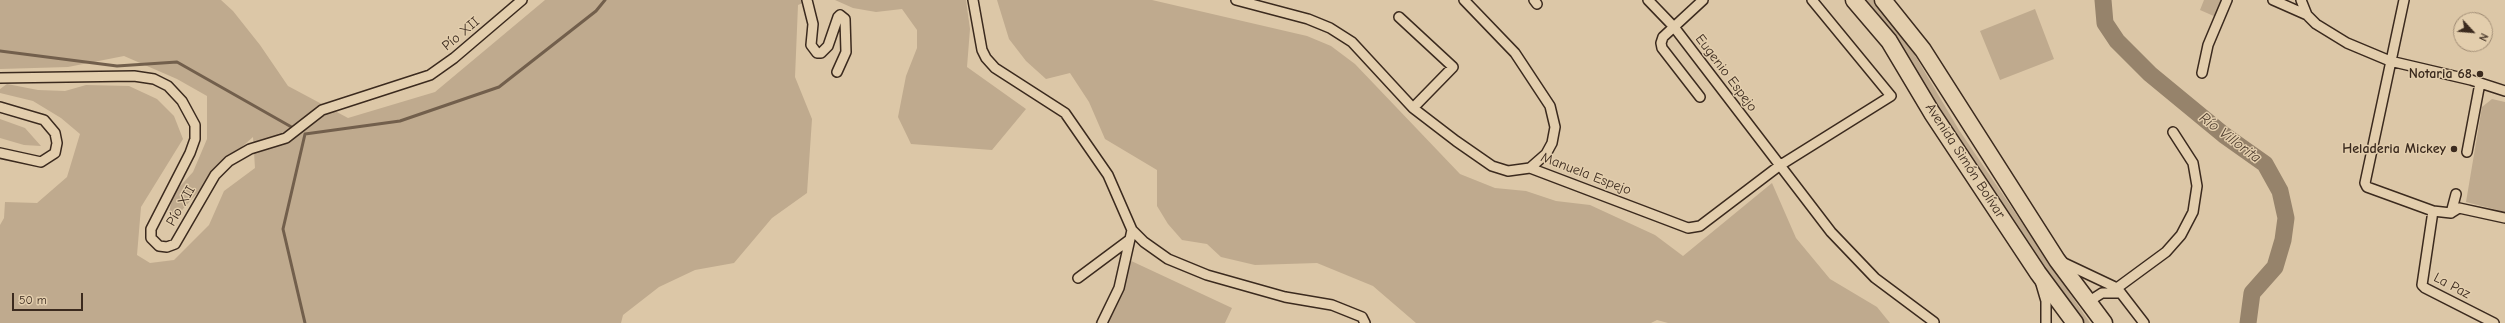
<!DOCTYPE html>
<html>
<head>
<meta charset="utf-8">
<style>
	body { margin:0 }
	#map { position:relative; width:2505px; height:323px; overflow:hidden; background:#dcc7a7; font-family:"Comic Neue",sans-serif }
	canvas { display:block }
	.north { position:absolute; left:2453px; top:12px; width:40px; height:40px; box-sizing:border-box; background:#e3cead; border:1px solid #a08c74; border-radius:50%; rotate:116deg; font-size:11px; font-weight:700; line-height:16px; text-align:center; color:#3b2a1e }
	.north::after { content:''; display:block; margin:auto; width:14px; height:18px; background:#3b2a1e; clip-path:polygon(50% 0,100% 100%,50% 72%,0 100%) }
	.scale { position:absolute; left:12px; top:293px; width:71px; height:18px; box-sizing:border-box; border:2px solid #3b2a1e; border-top:0; padding-left:5px; font-size:12px; line-height:14px; white-space:nowrap; color:#3b2a1e; -webkit-text-stroke:3px #e3cead; paint-order:stroke }
</style>
</head>
<body>
<div id="map">
<canvas width="2505" height="323"></canvas>
<div class="north">N</div>
<div class="scale">50 m</div>
</div>
<script>
const ctx = document.querySelector('canvas').getContext('2d');
ctx.lineJoin = 'round';
function fill(path, color) { ctx.fillStyle = color; ctx.fill(path, 'evenodd'); }
const toPath = rows => new Path2D(rows.map(r => 'M' + r).join(''));
function trace(path, color, width, dash) { ctx.strokeStyle = color; ctx.lineWidth = width; ctx.lineCap = dash ? 'butt' : 'round'; ctx.setLineDash(dash || []); ctx.stroke(path); }
function label(font, color, halo, rows, align = 'center') {
  ctx.font = font + ' "Comic Neue",sans-serif'; ctx.lineWidth = 3; ctx.setLineDash([]); ctx.textBaseline = 'middle'; ctx.strokeStyle = halo; ctx.fillStyle = color; for (const [text, x, y, turn = 0] of rows) {
    ctx.save(); ctx.translate(x, y); ctx.rotate((+turn || 0) * Math.PI / 180); ctx.textAlign = isNaN(turn) ? turn : align; if (halo) ctx.strokeText(text, 0, 0); ctx.fillText(text, 0, 0); ctx.restore();
  }
}
fill(toPath([
	[0,0,221,0,233,11,260,45,288,86,348,118,435,92,545,0,810,0,798,5,795,77,812,119,807,193,772,218,734,263,695,270,659,287,623,315,621,323,0,323,0,225,4,218,5,202,37,203,67,177,80,134,61,118,33,101,0,93,0,89,7,84,38,90,65,91,86,85,129,86,157,99,174,116,183,139,141,207,137,255,150,263,174,260,209,225,224,191,255,168,253,137,226,161,174,219,169,213,173,194,193,172,207,139,207,96,177,79,124,56,68,67,0,69],
	[835,0,966,0,970,29,967,67,1026,109,992,150,911,144,898,117,906,76,917,48,917,30,902,9,876,12,853,8],
	[997,0,1152,0,1307,36,1331,46,1355,64,1460,174,1495,188,1526,191,1556,201,1590,205,1655,235,1683,256,1772,183,1796,238,1830,279,1877,307,1890,323,1668,323,1657,320,1651,323,1416,323,1373,286,1317,263,1255,265,1221,257,1207,244,1182,240,1168,224,1157,206,1157,170,1105,139,1089,102,1070,73,1046,79,1026,61,1009,39],
	[1866,0,1873,0,1913,52,1959,130,2090,323,2082,323,1954,134,1907,55],
	[2204,0,2224,0,2216,17,2200,10],
	[2035,9,2054,59,2000,80,1980,31],
	[2492,99,2505,102,2505,212,2466,202,2482,107],
	[0,119,25,128,41,146,24,145,0,138],
	[1127,259,1232,308,1225,323,1095,323]
]), '#bfaa8e');
trace(toPath([
	[0,51,117,66,177,62,295,129],
	[305,323,283,229,305,134,400,121,499,87,596,11,605,0]
]), '#725f4c', 3);
trace(toPath([
	[2103,0,2105,23,2117,41,2150,74,2224,135,2265,164,2280,191,2286,218,2283,240,2275,267,2252,293,2248,323]
]), '#96836b', 17);
const street = toPath([
	[807,0,813,24,811,45,817,53,821,53,828,46,838,17,840,15,845,19,846,52,837,72],
	[973,0,982,50,986,58,995,68,1065,113,1108,175,1132,230,1144,242,1168,259,1207,275,1285,297,1332,305,1362,317,1365,323],
	[1236,0,1308,19,1330,28,1352,42,1413,108,1456,141,1492,166,1508,171,1530,168,1688,228,1700,226,1779,166,1891,96,1812,0],
	[1464,0,1515,53,1550,106,1555,127,1552,143,1546,154,1530,168],
	[1534,0,1537,4],
	[1648,0,1674,27,1831,232,1875,278,1934,322],
	[2273,0,2307,15],
	[2301,0,2307,15,2316,24,2347,43,2390,61,2471,80,2505,91],
	[2404,0,2365,183,2367,187,2433,211,2451,213,2459,208,2505,218],
	[1399,17,1453,67,1413,108],
	[2202,73,2208,45,2227,0],
	[0,78,134,76,154,79,168,86,182,101,195,125,195,139,190,153,151,229,151,238,159,246,167,247,175,244,215,175,229,161,250,149,286,138,322,110,430,75,454,58,522,0],
	[1700,97,1662,48,1661,43,1663,37,1703,0],
	[0,107,44,120,55,133,57,143,55,153,41,162,0,153],
	[2467,152,2480,83],
	[2433,211,2422,285,2425,288,2494,323],
	[2451,213,2456,194],
	[2062,262,2117,288,2144,323],
	[1078,278,1129,240],
	[2041,284,2046,301,2046,323],
	[2117,288,2166,252,2181,235,2193,212,2197,186,2193,163,2173,132],
	[2088,302,2102,293,2121,293],
	[1102,323,1119,288,1132,230]
]);
const highway = toPath([
	[1854,0,1889,41,1932,113,2038,273,2075,323],
	[1883,0,1923,50,2057,260,2104,323]
]);
trace(street, '#3b2a1e', 12);
trace(highway, '#3b2a1e', 19);
trace(street, '#e3cead', 9);
trace(highway, '#e3cead', 16);
for (const [x, y, r, color] of [
	[2480,74,4,"#3b2a1e"],
	[2454,149,4,"#3b2a1e"]
]) { const dot = new Path2D(); dot.arc(x, y, r, 0, 2 * Math.PI); ctx.fillStyle = color; ctx.fill(dot); trace(dot, '#e3cead', 1.5); }
label('14px', '#3b2a1e', '#e3cead', [
	["Pío XII",461,34,-40],
	["Eugenio Espejo",1726,73,53],
	["Avenida Simón Bolívar",1965,161,57],
	["Manuela Espejo",1586,174,21],
	["Pío XII",181,206,-60],
	["La Paz",2452,286,28]
]);
label('bold 14px', '#3b2a1e', '#e3cead', [
	["Notaria 68",2472,74],
	["Heladeria Mickey",2446,149]
], 'right');
label('italic 15px', '#4d3c2d', '#e3cead', [
	["Río Villorita",2230,138,37]
]);
</script>
</body>
</html>
